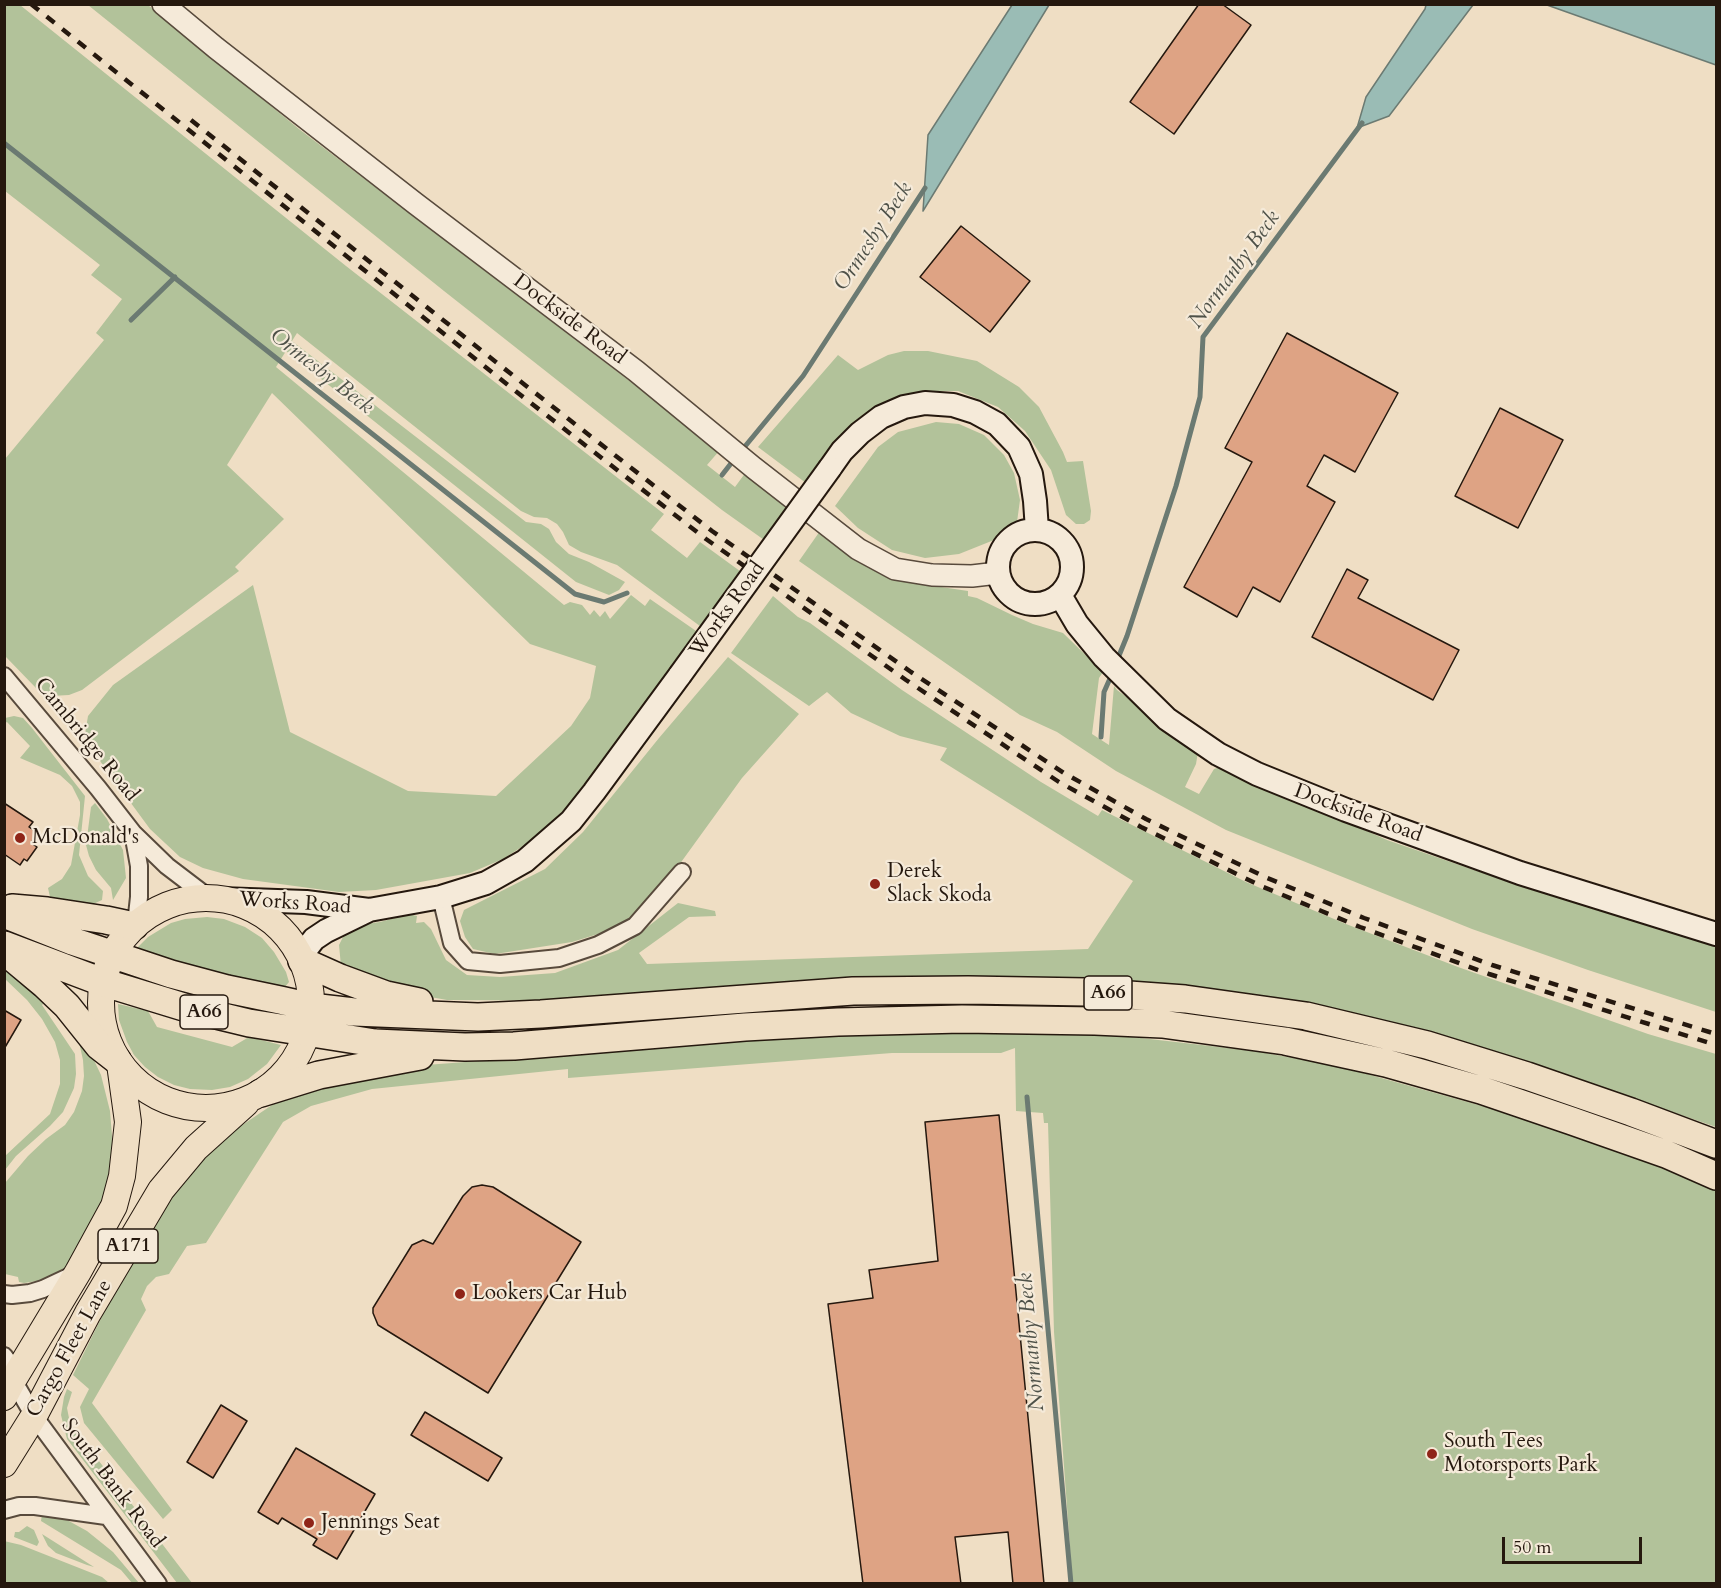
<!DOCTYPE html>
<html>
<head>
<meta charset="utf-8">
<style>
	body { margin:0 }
	#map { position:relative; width:1721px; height:1588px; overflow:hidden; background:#efdec4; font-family:Cardo,serif }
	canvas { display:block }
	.frame { position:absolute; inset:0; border:6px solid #25180e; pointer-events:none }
	.scale { position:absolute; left:1502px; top:1537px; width:140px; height:27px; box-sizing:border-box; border:3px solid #25180e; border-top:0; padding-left:8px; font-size:18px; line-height:21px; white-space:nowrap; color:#25180e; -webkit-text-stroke:4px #f5ead9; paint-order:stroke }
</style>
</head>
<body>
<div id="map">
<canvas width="1721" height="1588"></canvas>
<div class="frame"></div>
<div class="scale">50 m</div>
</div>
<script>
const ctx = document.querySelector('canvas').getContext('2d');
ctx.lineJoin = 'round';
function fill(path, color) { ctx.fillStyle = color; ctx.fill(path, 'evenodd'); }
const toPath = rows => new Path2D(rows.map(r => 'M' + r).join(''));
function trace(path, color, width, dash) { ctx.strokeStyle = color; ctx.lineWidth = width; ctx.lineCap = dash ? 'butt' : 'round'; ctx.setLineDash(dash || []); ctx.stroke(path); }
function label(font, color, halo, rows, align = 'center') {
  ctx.font = font + ' Cardo,serif'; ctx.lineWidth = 4.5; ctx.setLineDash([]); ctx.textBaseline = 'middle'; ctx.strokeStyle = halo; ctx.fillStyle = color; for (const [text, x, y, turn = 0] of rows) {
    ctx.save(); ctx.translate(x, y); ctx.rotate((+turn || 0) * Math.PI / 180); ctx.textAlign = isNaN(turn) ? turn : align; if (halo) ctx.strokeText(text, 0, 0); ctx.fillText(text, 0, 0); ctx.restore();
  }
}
fill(toPath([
	[4,5,20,5,346,266,664,514,651,530,687,558,700,542,744,574,704,629,617,565,581,552,569,545,563,532,557,524,547,518,534,517,521,511,297,333,292,341,526,522,541,524,549,529,556,542,569,554,589,562,625,582,619,590,609,595,576,582,286,351,276,367,564,605,570,602,582,605,590,615,594,610,600,617,605,611,610,619,631,595,645,606,650,599,699,633,575,806,551,828,503,859,470,873,376,890,339,892,243,879,203,868,180,857,150,829,100,761,85,734,88,716,113,685,253,585,290,732,408,791,496,796,571,726,590,698,596,666,530,644,272,393,227,465,284,519,235,567,239,571,82,690,69,695,51,696,36,688,5,656,5,459,104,340,96,333,122,299,91,275,100,265,5,191],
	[88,5,148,5,299,129,720,450,707,465,735,487,746,472,793,508,767,542,722,510,444,291],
	[904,351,928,351,977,361,1019,387,1039,407,1063,452,1067,462,1083,461,1091,511,1090,520,1084,524,1076,524,1066,515,1051,470,1025,431,998,407,958,391,931,391,906,394,884,404,806,483,758,447,838,355,858,370,888,355],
	[936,422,959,424,984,435,1004,455,1014,473,1020,500,1017,522,994,540,959,554,925,558,892,550,858,528,835,506,878,447,898,432],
	[820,531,846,554,894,580,968,591,968,596,977,598,1012,615,1033,624,1063,633,1103,672,1099,678,1092,734,1109,745,1114,686,1117,690,1194,747,1198,752,1196,764,1185,787,1199,794,1214,769,1220,767,1227,768,1387,840,1471,869,1716,947,1716,1012,1588,970,1472,929,1226,830,1116,771,1057,732,1020,715,799,561],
	[773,596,798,617,810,623,902,690,1041,782,1098,816,1102,810,1246,882,1346,924,1458,967,1648,1034,1716,1054,1716,1127,1547,1069,1307,1005,447,1000,397,991,341,966,339,945,345,933,366,924,380,922,409,914,417,916,416,923,424,922,431,929,446,960,467,975,500,977,555,973,618,950,678,903,715,911,716,916,689,917,639,953,647,964,1088,949,1133,881,940,760,947,748,900,736,851,713,827,692,809,706,731,653],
	[728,657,799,714,742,778,666,883,621,927,572,942,495,954,473,949,465,937,460,921,464,910,545,869,583,832,659,738],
	[14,716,23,718,32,728,85,796,79,855,88,876,103,891,102,900,91,905,53,901,50,897,48,888,62,879,71,865,80,815,80,802,72,786,60,775,20,758,30,746,7,722,5,723,5,718],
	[95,803,107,819,123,850,126,878,113,900,111,888,96,870,89,856,86,845,91,807],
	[207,917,224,919,245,927,262,938,274,952,286,972,289,982,285,987,214,972,136,949,148,937,171,923,185,919],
	[5,964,46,1001,42,1005,75,1054,76,1074,74,1088,63,1112,50,1126,16,1156,5,1170,5,1156,50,1114,60,1084,60,1060,55,1042,42,1019,27,1000,5,979],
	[118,1004,148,1011,157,1027,232,1047,249,1037,281,1045,267,1064,248,1079,230,1087,212,1090,190,1089,174,1085,158,1077,145,1067,134,1055,127,1042,119,1020],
	[895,1033,1106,1034,1254,1051,1338,1066,1500,1111,1636,1156,1716,1186,1716,1583,1071,1583,1070,1547,1054,1332,1048,1123,1044,1123,1043,1113,1016,1111,1015,1048,1001,1053,892,1053,568,1078,568,1069,372,1089,311,1106,283,1122,206,1243,187,1246,169,1274,156,1277,147,1286,141,1299,146,1310,92,1403,172,1510,163,1519,84,1423,80,1407,89,1389,73,1375,119,1282,172,1196,200,1161,226,1136,275,1103,302,1092,426,1065,791,1037],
	[79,1042,91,1054,101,1075,110,1111,113,1148,107,1188,95,1225,66,1268,44,1280,24,1283,19,1282,18,1277,5,1274,5,1183,28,1156,46,1139,65,1125,74,1112,82,1091,84,1076,83,1060],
	[67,1389,72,1392,67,1408,70,1423,192,1583,177,1583,67,1439,61,1415,64,1397],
	[42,1514,52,1514,67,1520,87,1531,113,1552,139,1583,132,1583,121,1570,41,1521],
	[27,1526,34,1530,39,1542,37,1546,14,1537,15,1532,19,1532],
	[42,1534,94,1567,87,1565,56,1553,48,1546],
	[4,1541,21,1545,102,1577,109,1583,5,1583]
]), '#b2c29a');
const water = toPath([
	[1012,5,1049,5,923,211,928,135,1012,5],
	[1426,5,1473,5,1389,116,1357,128,1366,97,1425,9,1426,5],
	[1547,5,1716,5,1716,65,1547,5]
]);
fill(water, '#9abcb5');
trace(water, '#6b7a72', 1.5);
trace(toPath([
	[4,143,575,594,604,602,627,593],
	[131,320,175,277],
	[742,450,803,376,925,188],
	[722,475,736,457],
	[1116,663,1127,636,1176,486,1200,397,1203,337,1362,123],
	[1101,737,1104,692,1112,674],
	[1027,1097,1071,1584]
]), '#6b7a72', 5);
const building = toPath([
	[1199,4,1222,4,1251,25,1174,134,1130,102,1199,4],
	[961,226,1030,281,990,332,920,277,961,226],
	[1287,333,1398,393,1355,472,1324,455,1307,486,1335,502,1280,602,1253,587,1237,617,1184,587,1252,462,1225,448,1287,333],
	[1500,408,1563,440,1518,528,1455,496,1500,408],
	[1347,569,1368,580,1358,598,1459,650,1433,700,1312,637,1347,569],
	[4,803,33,822,29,827,38,833,31,843,37,847,27,861,24,859,20,865,4,854,4,803],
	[4,1010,21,1020,4,1049,4,1010],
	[999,1115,1044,1584,1013,1584,1008,1532,955,1537,961,1584,863,1584,828,1304,873,1298,869,1270,938,1261,925,1122,999,1115],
	[482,1185,493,1187,581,1242,488,1393,378,1325,373,1313,373,1308,412,1245,423,1240,433,1244,463,1196,472,1187,482,1185],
	[221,1405,247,1421,213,1478,187,1462,221,1405],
	[425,1412,502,1458,488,1481,411,1435,425,1412],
	[296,1448,375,1494,337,1559,313,1545,317,1539,282,1518,278,1524,258,1512,296,1448]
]);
fill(building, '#dea384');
trace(building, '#25180e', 1.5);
const minor = toPath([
	[4,676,98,788,133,833,167,866,209,898],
	[133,833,139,866,139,897,136,924],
	[441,897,452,943,468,961,500,964,559,958,598,945,635,926,682,872],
	[4,1294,12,1295,30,1293,43,1289,77,1273],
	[4,1356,10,1364,13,1380,34,1416,158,1584],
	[4,1510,19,1506,35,1506,106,1516]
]);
const tertiary = toPath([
	[163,4,216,48,416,204,636,371,754,468,858,549,895,569,932,575,972,576,998,573]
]);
const secondary = toPath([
	[830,468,842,451,860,433,881,417,904,407,925,403,953,405,975,412,997,424,1019,447,1031,474,1035,501,1037,530],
	'998 567a37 37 0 1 1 74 0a37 37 0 1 1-74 0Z',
	[1060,595,1077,624,1104,657,1167,719,1218,754,1257,774,1346,810,1520,873,1716,934],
	[220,899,306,902,369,910],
	[300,957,314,939,326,931,369,910,441,897,486,883,525,861,571,821,594,792,680,675]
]);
const primary = toPath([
	'101 1003a105 105 0 1 1 210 0a105 105 0 1 1-210 0Z',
	[4,1397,13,1380,78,1272,114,1206,122,1176,128,1122,120,1064],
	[4,1464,34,1416,88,1313,161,1190,196,1148,246,1103]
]);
const trunk = toPath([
	[12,908,47,911,106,920,134,926],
	[4,914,72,941,171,974,227,989,280,1000,311,1007,354,1012,478,1017,541,1014,853,991,968,990,1087,992,1185,999,1306,1016,1427,1045,1527,1076,1631,1112,1716,1144],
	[4,945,102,982,187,1008,249,1023,375,1043,465,1047,514,1046,745,1027,838,1022,962,1019,1095,1021,1162,1024,1285,1041,1386,1063,1481,1090,1572,1121,1666,1154,1716,1176],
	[8,954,45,985,67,1006,99,1046,117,1060],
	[302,961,340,978,386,995,419,1002],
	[261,1093,319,1075,420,1056]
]);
trace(minor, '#584a3c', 20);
trace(tertiary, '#584a3c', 24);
trace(secondary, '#25180e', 26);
trace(primary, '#25180e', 28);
trace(trunk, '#25180e', 30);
trace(minor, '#f5ead9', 16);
trace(tertiary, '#f5ead9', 21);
trace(secondary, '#f5ead9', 22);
trace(primary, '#efdec4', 26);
trace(trunk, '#efdec4', 27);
trace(toPath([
	[31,4,518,393,706,539,906,680,1059,782,1141,827,1261,886,1360,927,1489,974,1716,1045],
	[191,120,525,385,712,531,911,672,1064,773,1146,819,1265,877,1364,918,1492,965,1716,1034]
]), '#25180e', 4.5, [10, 10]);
const secondaryBridge = toPath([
	[680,675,830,468]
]);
trace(secondaryBridge, '#25180e', 26, []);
trace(secondaryBridge, '#f5ead9', 22);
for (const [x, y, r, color] of [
	[20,838,6,"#8f2418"],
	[875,884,6,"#8f2418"],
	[460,1294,6,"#8f2418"],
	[1432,1454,6,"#8f2418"],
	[309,1523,6,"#8f2418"]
]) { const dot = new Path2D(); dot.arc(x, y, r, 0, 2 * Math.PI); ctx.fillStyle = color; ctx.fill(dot); trace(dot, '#f5ead9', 2); }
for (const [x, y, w] of [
	[1108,993,48],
	[204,1012,48],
	[128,1246,60]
]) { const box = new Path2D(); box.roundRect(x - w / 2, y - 17, w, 34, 4.5); ctx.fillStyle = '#f5ead9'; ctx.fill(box); trace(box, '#25180e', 1.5); }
label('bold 20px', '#25180e', null, [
	["A66",1108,993],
	["A66",204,1012],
	["A171",128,1246]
]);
label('21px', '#25180e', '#f5ead9', [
	["Dockside Road",569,320,37],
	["Works Road",728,610,-54],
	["Cambridge Road",86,740,51],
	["Dockside Road",1358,814,20],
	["Works Road",295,904,4],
	["Cargo Fleet Lane",70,1349,-61],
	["South Bank Road",112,1484,53]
]);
label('21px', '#25180e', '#f5ead9', [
	["McDonald's",32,838],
	["Derek",887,872],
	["Slack Skoda",887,896],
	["Lookers Car Hub",472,1294],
	["South Tees",1444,1442],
	["Motorsports Park",1444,1466],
	["Jennings Seat",321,1523]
], 'left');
label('italic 22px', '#4e5148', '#f5ead9', [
	["Ormesby Beck",874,237,-57],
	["Normanby Beck",1235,270,-54],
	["Ormesby Beck",321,372,38],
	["Normanby Beck",1032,1342,-95]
]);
</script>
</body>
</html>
